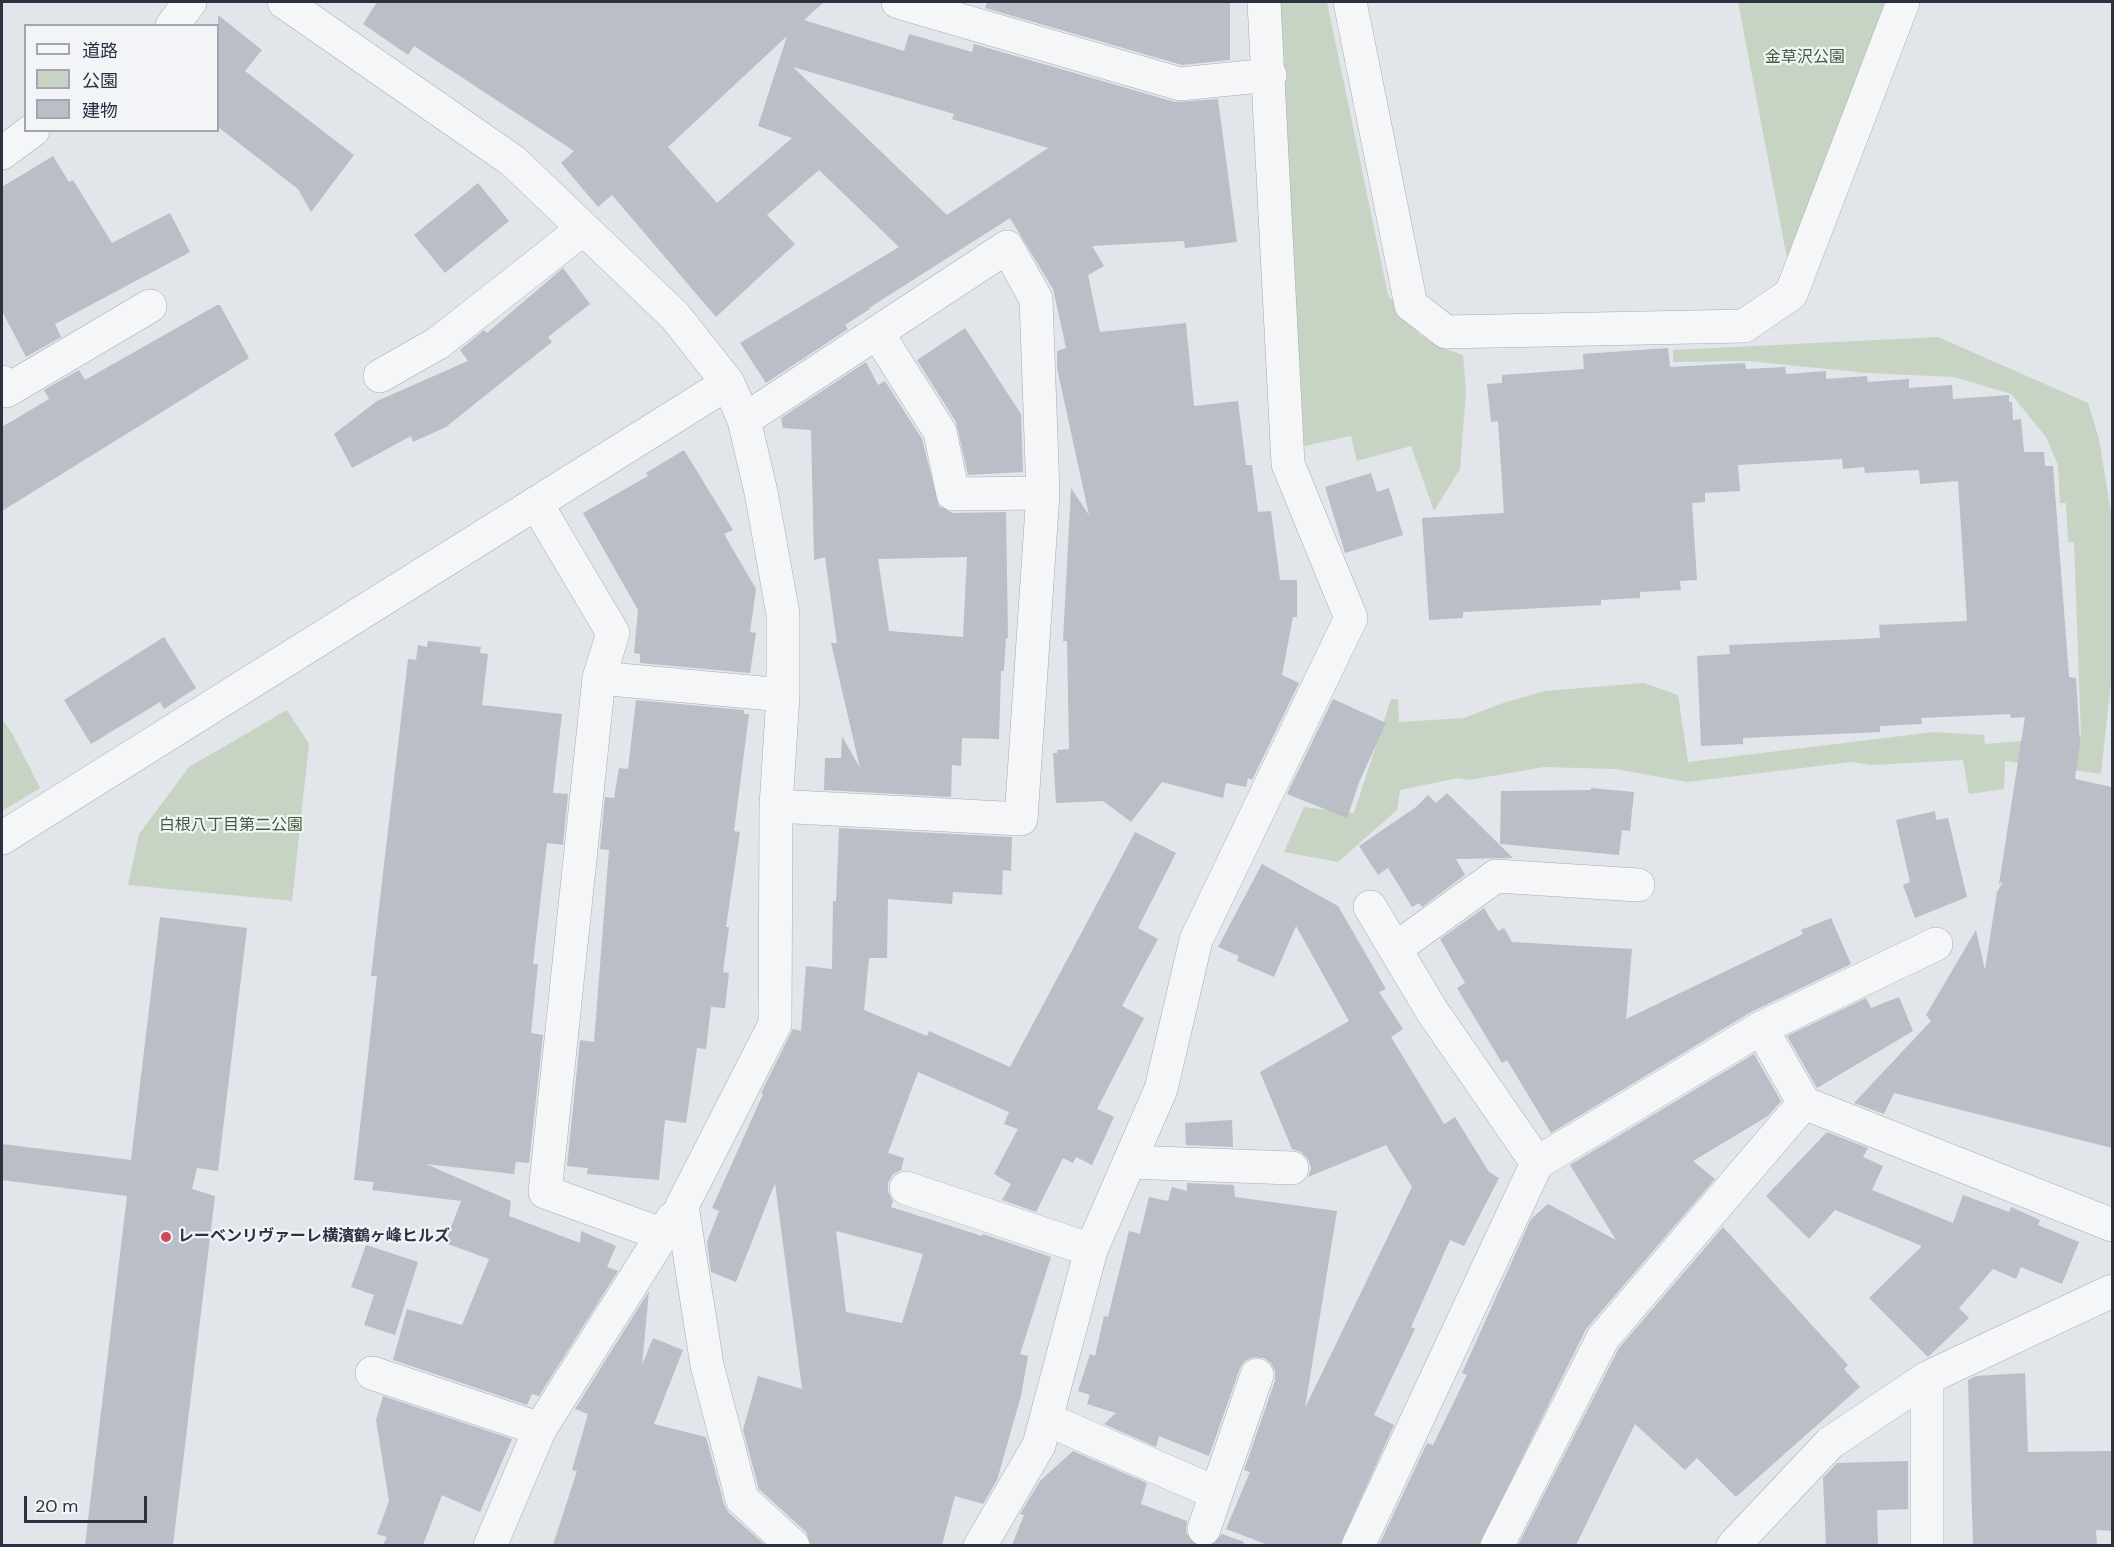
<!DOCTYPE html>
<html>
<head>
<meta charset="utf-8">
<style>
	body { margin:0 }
	#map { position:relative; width:2114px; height:1547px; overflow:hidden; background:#e2e5ea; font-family:"DM Sans","Noto Sans JP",sans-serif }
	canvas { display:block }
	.frame { position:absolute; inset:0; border:3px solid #2a3242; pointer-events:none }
	.legend { position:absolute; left:24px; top:24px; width:195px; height:108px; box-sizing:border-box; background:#f2f4f8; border:2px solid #a2a6af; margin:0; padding:8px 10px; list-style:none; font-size:18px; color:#2a3242 }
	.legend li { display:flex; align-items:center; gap:12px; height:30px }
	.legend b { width:30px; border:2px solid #a2a6af }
	.scale { position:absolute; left:24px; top:1496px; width:123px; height:27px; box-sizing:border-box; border:3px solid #2a3242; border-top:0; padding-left:8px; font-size:18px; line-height:21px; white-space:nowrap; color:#2a3242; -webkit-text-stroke:4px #f2f4f8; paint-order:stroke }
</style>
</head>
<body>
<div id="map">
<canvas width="2114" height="1547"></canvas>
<div class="frame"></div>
<ul class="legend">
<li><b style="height:8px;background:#f5f6f8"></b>道路</li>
<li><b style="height:16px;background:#c7d4c3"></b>公園</li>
<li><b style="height:16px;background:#b9bec7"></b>建物</li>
</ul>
<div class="scale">20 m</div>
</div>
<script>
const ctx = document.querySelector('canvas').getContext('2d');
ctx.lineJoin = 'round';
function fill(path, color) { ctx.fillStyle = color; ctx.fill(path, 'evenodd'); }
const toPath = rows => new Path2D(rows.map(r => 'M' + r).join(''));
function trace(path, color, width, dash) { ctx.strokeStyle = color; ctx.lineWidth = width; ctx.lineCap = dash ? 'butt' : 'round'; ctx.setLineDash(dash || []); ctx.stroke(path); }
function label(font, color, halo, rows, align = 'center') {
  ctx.font = font + ' "DM Sans","Noto Sans JP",sans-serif'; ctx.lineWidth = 4.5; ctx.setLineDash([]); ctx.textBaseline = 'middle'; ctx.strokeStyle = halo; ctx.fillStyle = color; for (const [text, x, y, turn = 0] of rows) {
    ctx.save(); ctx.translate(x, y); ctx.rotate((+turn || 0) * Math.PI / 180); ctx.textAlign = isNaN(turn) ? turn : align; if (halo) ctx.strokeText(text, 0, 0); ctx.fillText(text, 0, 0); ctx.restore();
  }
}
fill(toPath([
	[1279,2,1327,2,1388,295,1419,334,1440,347,1463,355,1466,392,1460,469,1434,511,1411,446,1357,461,1351,436,1304,446],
	[1738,2,1889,2,1787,258],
	[1938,337,2088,403,2099,439,2112,519,2112,673,2101,774,2005,761,2004,789,1969,794,1963,760,1872,765,1851,762,1687,782,1615,769,1544,767,1469,780,1458,778,1400,790,1397,810,1338,862,1284,852,1304,807,1354,813,1391,699,1398,699,1399,722,1464,718,1503,703,1545,691,1644,683,1678,695,1688,762,1934,732,1984,735,1985,744,2081,736,2074,542,2068,542,2066,503,2060,503,2058,465,2046,437,2011,394,1954,377,1867,373,1748,361,1673,362,1673,350],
	[287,710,309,744,292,901,128,885,139,834,189,767],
	[2,719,12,733,40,788,2,811]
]), '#c7d4c3');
fill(toPath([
	[377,2,824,2,804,20,904,51,909,34,972,52,974,44,1175,102,1218,99,1237,242,1185,248,1184,241,1092,246,1104,266,1088,275,1100,332,1186,323,1194,406,1238,401,1246,465,1252,465,1258,512,1271,511,1280,580,1297,580,1297,617,1293,617,1282,675,1299,683,1252,780,1248,778,1246,787,1226,783,1223,798,1162,782,1131,822,1103,801,1056,803,1053,753,1057,753,1057,750,1069,749,1067,641,1063,641,1071,488,1089,515,1057,368,1057,351,1066,348,1053,289,1010,218,869,308,870,309,845,325,848,329,766,383,740,343,899,247,819,170,767,215,795,244,716,317,612,195,598,207,561,163,574,151,414,46,408,55,363,24],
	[787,36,758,126,792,138,717,203,668,147],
	[793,67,954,114,952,119,1048,148,947,215],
	[987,2,1230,2,1230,60,1182,65,985,8],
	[218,15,262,50,245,71,354,155,311,212,298,189,218,127],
	[53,156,69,182,73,180,112,243,170,213,190,252,55,324,61,337,26,357,2,311,2,187],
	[478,183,509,221,445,273,414,235],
	[563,268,590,304,548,337,552,342,446,427,413,442,411,436,352,468,334,434,377,401,468,361,460,350,484,330,487,333],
	[217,305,220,305,249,358,2,511,2,427,49,399,44,390,79,370,85,380],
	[965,328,1021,414,1023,472,968,475,956,422,917,360],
	[1668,348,1670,367,1745,363,1746,369,1785,367,1786,374,1826,371,1826,379,1867,376,1868,382,1909,379,1909,388,1952,385,1953,399,2009,395,2009,402,2012,402,2013,420,2021,419,2024,452,2044,452,2045,466,2053,466,2069,677,2076,678,2080,743,2075,779,2112,787,2112,1148,1894,1093,1884,1114,1854,1103,1931,1021,1926,1015,1976,930,1985,970,1997,892,2003,882,1999,884,2025,717,2011,718,2010,714,1921,718,1922,724,1880,726,1880,732,1743,738,1743,744,1701,746,1697,656,1730,654,1729,645,1880,638,1879,625,1967,621,1958,481,1920,484,1919,470,1865,473,1864,467,1843,469,1842,459,1738,465,1740,491,1705,493,1705,502,1692,503,1697,580,1680,581,1681,590,1640,592,1640,598,1601,600,1601,605,1463,612,1463,618,1429,620,1422,518,1504,513,1498,421,1491,422,1487,384,1502,383,1502,375,1584,369,1583,354],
	[866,362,878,385,885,381,922,439,939,506,953,513,1006,512,1008,638,1006,638,1004,671,1001,671,999,739,962,738,961,766,952,765,951,797,824,790,825,758,841,758,842,736,860,768,831,643,837,643,825,557,814,560,811,430,783,428,781,418],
	[967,557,963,637,889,631,878,559],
	[684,450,733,530,724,534,756,589,750,632,756,633,750,673,640,663,640,654,634,653,638,610,583,513,648,476,646,473],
	[1371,473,1377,492,1389,488,1403,535,1345,553,1325,487],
	[164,637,196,688,164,709,160,702,91,744,64,700],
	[428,641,481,647,480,653,488,654,482,705,562,714,553,793,568,794,563,845,547,843,533,964,538,964,531,1033,543,1035,529,1163,516,1162,514,1174,426,1164,511,1201,509,1216,580,1243,581,1231,616,1246,607,1267,618,1271,539,1396,532,1394,527,1405,393,1360,407,1309,462,1325,489,1259,445,1243,461,1201,372,1190,374,1182,354,1180,377,976,371,976,408,659,416,660,418,645,427,647],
	[1333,699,1386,723,1360,780,1347,818,1287,794],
	[636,700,744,710,744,714,749,714,734,831,740,832,726,927,729,927,723,972,729,973,725,1008,711,1007,706,1049,697,1048,686,1123,665,1120,659,1180,587,1174,588,1168,567,1166,580,1040,594,1042,609,850,600,849,605,797,614,798,619,768,628,769],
	[1591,788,1634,792,1630,831,1622,830,1619,855,1500,844,1501,791,1591,790],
	[1447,793,1513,858,1456,859,1465,875,1422,907,1419,903,1412,907,1388,868,1378,875,1359,846,1416,807,1428,795,1436,803],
	[1935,811,1936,820,1948,818,1967,897,1915,918,1903,885,1910,882,1896,820],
	[839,828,1012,837,1011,871,1003,870,1002,895,953,892,952,904,888,899,887,958,869,958,864,1010,927,1036,929,1031,1010,1067,1135,832,1176,853,1138,928,1158,939,1122,1006,1144,1018,1097,1109,1114,1117,1092,1165,1076,1157,1073,1163,1063,1158,1036,1212,1002,1200,1011,1184,994,1174,1018,1129,1004,1124,1009,1112,918,1072,888,1153,904,1158,901,1170,893,1174,888,1183,888,1192,893,1201,891,1207,982,1236,983,1234,1051,1257,1020,1354,1028,1356,1021,1396,997,1480,983,1504,955,1496,942,1545,811,1545,806,1532,759,1489,743,1430,758,1376,802,1389,775,1183,736,1282,711,1272,707,1242,719,1211,712,1208,763,1094,761,1093,793,1029,801,1031,806,966,832,969,833,901,836,901],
	[836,1231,923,1254,902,1323,846,1312],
	[1262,864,1338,906,1386,989,1379,992,1403,1029,1391,1037,1444,1124,1455,1117,1489,1172,1499,1178,1464,1246,1450,1240,1411,1327,1415,1329,1374,1415,1394,1425,1340,1545,1268,1545,1226,1529,1250,1472,1244,1470,1275,1381,1275,1371,1271,1363,1264,1358,1253,1357,1245,1361,1240,1368,1209,1456,1159,1436,1156,1447,1104,1424,1116,1413,1087,1404,1090,1395,1078,1391,1090,1354,1095,1356,1104,1316,1108,1317,1129,1231,1140,1234,1149,1197,1168,1201,1172,1187,1187,1191,1187,1183,1234,1185,1235,1197,1337,1211,1305,1408,1412,1187,1386,1145,1308,1177,1311,1168,1308,1159,1301,1152,1292,1149,1260,1072,1349,1021,1296,926,1274,977,1237,961,1239,956,1218,947],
	[1484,908,1498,931,1504,928,1512,942,1632,949,1626,1019,1803,934,1801,930,1831,918,1851,964,1751,1012,1551,1133,1507,1060,1502,1063,1457,988,1465,983,1440,939],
	[160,917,247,928,218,1171,197,1168,192,1189,215,1196,173,1545,85,1545,127,1196,2,1180,2,1144,131,1160],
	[1899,997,1913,1031,1817,1088,1787,1036,1866,998,1871,1008],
	[1754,1054,1781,1101,1768,1116,1693,1161,1715,1179,1586,1329,1479,1545,1379,1545,1427,1443,1433,1445,1467,1375,1462,1373,1531,1219,1548,1204,1616,1240,1570,1165],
	[1232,1120,1233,1147,1186,1145,1185,1123],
	[1827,1132,1868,1148,1863,1157,1883,1166,1872,1190,1953,1223,1963,1195,2009,1212,2011,1207,2040,1220,2038,1225,2079,1242,2062,1284,2021,1267,2016,1279,1993,1269,1959,1308,1969,1318,1928,1357,1869,1298,1922,1246,1835,1210,1809,1239,1766,1196],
	[1723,1227,1848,1365,1844,1369,1860,1387,1736,1497,1697,1458,1685,1470,1635,1424,1576,1545,1518,1545,1619,1348],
	[366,1245,418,1262,395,1335,364,1325,374,1295,351,1287],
	[649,1291,642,1365,653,1338,683,1350,654,1424,706,1437,724,1504,729,1513,765,1545,553,1545,577,1471,572,1470,588,1414,575,1409],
	[2025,1373,2028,1452,2112,1451,2112,1531,2096,1530,2097,1545,1973,1545,1968,1380,1976,1376],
	[383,1396,512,1439,480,1512,442,1495,423,1545,383,1545,387,1537,377,1534,389,1501,376,1420],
	[1073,1451,1147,1483,1141,1504,1187,1521,1186,1533,1196,1545,1012,1545,1024,1515,1020,1514,1040,1481],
	[1908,1461,1908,1509,1877,1510,1878,1545,1826,1545,1823,1478,1837,1463],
	[1222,1534,1244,1542,1243,1545,1212,1545]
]), '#b9bec7');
const minor = toPath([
	[284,2,513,161,675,316,728,383,744,420,761,492,783,614,783,695,776,806,775,1024,682,1206,707,1365,742,1499,793,1546],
	[898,2,1180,84,1270,75],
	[1350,2,1411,305,1446,332,1744,326,1791,294,1903,2],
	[172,26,190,2],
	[2,153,33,130],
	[878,334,940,432,953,494,1043,493],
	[380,376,438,343,583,229],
	[2,382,6,391,150,306],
	[744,420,1007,247,1036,299,1043,493,1021,819,776,806],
	[536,503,613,633,599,678,545,1192,661,1234],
	[599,678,783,695],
	[2,838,728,383],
	[1370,907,1432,1011,1537,1163],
	[1395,949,1496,876,1638,885],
	[1761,1028,1804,1103,2112,1225],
	[1129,1162,1292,1168],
	[906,1188,1091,1250],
	[372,1373,540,1429],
	[1046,1419,1216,1493],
	[1204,1529,1257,1375],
	[490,1546,540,1429,673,1218],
	[980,1546,1039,1445,1091,1250,1161,1089,1196,940,1351,618,1288,464,1264,2],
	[1358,1546,1537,1163,1761,1028,1936,944],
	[1497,1546,1603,1338,1804,1103],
	[1733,1546,1830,1443,1927,1378,2112,1291],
	[1927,1546,1927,1378]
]);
trace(minor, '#a7acb4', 34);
trace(minor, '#f5f6f8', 33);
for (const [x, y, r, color] of [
	[166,1237,6,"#cd495b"]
]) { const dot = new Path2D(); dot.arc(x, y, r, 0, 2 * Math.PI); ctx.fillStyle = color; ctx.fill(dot); trace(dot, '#f2f4f8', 2); }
label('16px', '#3e5e38', '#f2f4f8', [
	["金草沢公園",1805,58],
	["白根八丁目第二公園",231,826]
]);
label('bold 16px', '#2a3242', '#f2f4f8', [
	["レーベンリヴァーレ横濱鶴ヶ峰ヒルズ",178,1237]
], 'left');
</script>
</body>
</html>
